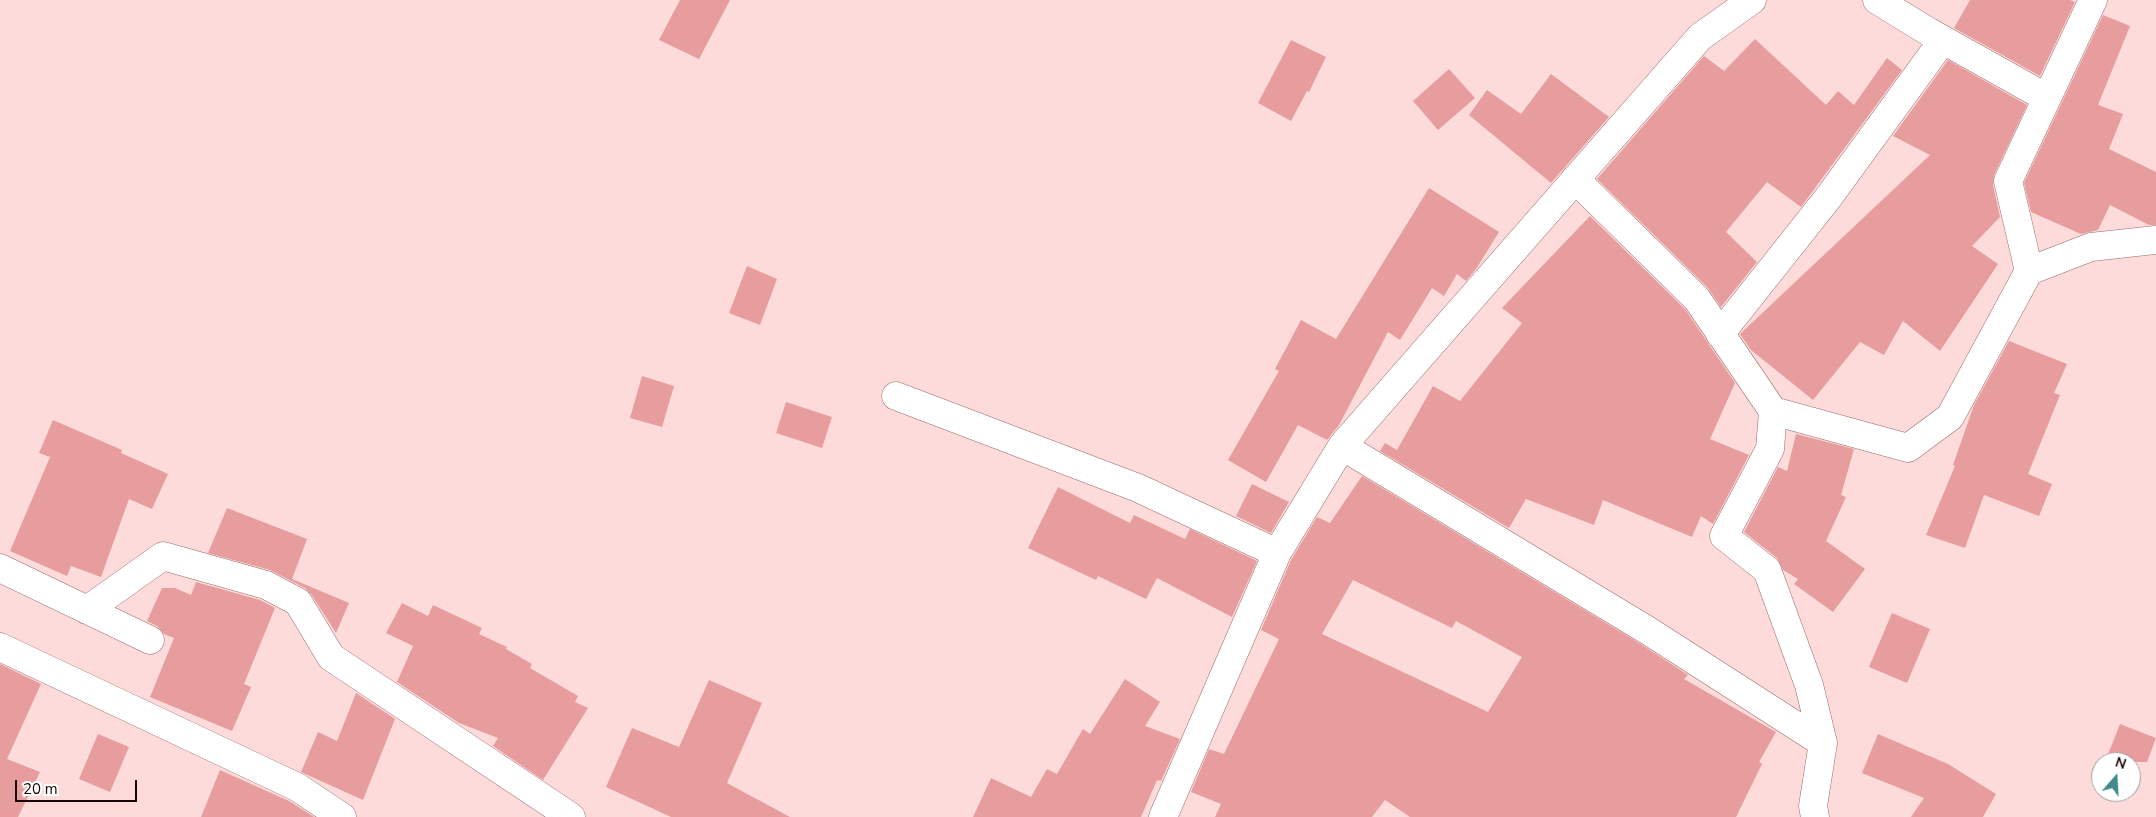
<!DOCTYPE html>
<html>
<head>
<meta charset="utf-8">
<style>
	body { margin:0 }
	#map { position:relative; width:2156px; height:817px; overflow:hidden; background:#fedbdb; font-family:"Nunito Sans",sans-serif }
	canvas { display:block }
	.north { position:absolute; left:2091px; top:752px; width:50px; height:50px; box-sizing:border-box; background:#fff; border:1px solid #a39c9c; border-radius:50%; rotate:19deg; font-size:14px; font-weight:700; line-height:20px; text-align:center; color:#180707 }
	.north::after { content:''; display:block; margin:auto; width:18px; height:22px; background:#41898b; clip-path:polygon(50% 0,100% 100%,50% 72%,0 100%) }
	.scale { position:absolute; left:15px; top:780px; width:122px; height:22px; box-sizing:border-box; border:2px solid #180707; border-top:0; padding-left:6px; font-size:15px; line-height:18px; white-space:nowrap; color:#180707; -webkit-text-stroke:4px #fff; paint-order:stroke }
</style>
</head>
<body>
<div id="map">
<canvas width="2156" height="817"></canvas>
<div class="north">N</div>
<div class="scale">20 m</div>
</div>
<script>
const ctx = document.querySelector('canvas').getContext('2d');
ctx.lineJoin = 'round';
function fill(path, color) { ctx.fillStyle = color; ctx.fill(path, 'evenodd'); }
const toPath = rows => new Path2D(rows.map(r => 'M' + r).join(''));
function trace(path, color, width, dash) { ctx.strokeStyle = color; ctx.lineWidth = width; ctx.lineCap = dash ? 'butt' : 'round'; ctx.setLineDash(dash || []); ctx.stroke(path); }
fill(toPath([
	[680,0,730,0,699,59,659,40],
	[1970,0,2070,0,2075,2,2040,76,1954,28],
	[2103,15,2130,26,2098,105,2123,114,2109,149,2156,172,2156,225,2149,225,2110,205,2098,230,2081,234,2031,212,2024,183],
	[1755,39,1826,105,1838,91,1854,105,1887,58,1902,70,1801,207,1767,182,1726,232,1757,262,1721,307,1708,288,1597,179,1704,56,1724,71],
	[1291,40,1326,57,1309,92,1307,91,1291,121,1258,103],
	[1948,60,2027,105,1994,175,1993,185,2000,217,1972,246,1998,264,1940,351,1903,321,1884,355,1860,342,1813,400,1751,350,1740,334,1930,155,1893,136],
	[1449,69,1475,98,1438,130,1413,101],
	[1551,74,1609,117,1551,183,1469,115,1487,90,1521,114],
	[1429,188,1499,232,1476,269,1466,281,1457,274,1444,296,1432,288,1400,340,1388,332,1339,425,1327,440,1298,425,1266,482,1228,460,1279,371,1275,369,1301,320,1336,339],
	[1590,216,1685,309,1735,383,1710,439,1749,455,1713,524,1701,516,1692,537,1603,500,1594,525,1526,499,1509,528,1380,451,1385,443,1397,450,1433,386,1460,401,1522,323,1502,308],
	[747,266,777,279,760,325,729,313],
	[2009,341,2067,364,2054,393,2060,395,2028,474,2052,484,2039,516,1984,495,1965,548,1926,535,1955,466,1953,465,1974,405],
	[642,376,674,386,662,427,630,418],
	[786,402,832,417,822,448,776,433],
	[53,420,122,450,121,453,168,474,152,509,129,499,101,577,71,566,67,576,10,551,50,457,39,453],
	[1796,434,1854,449,1841,495,1846,497,1826,541,1865,569,1833,612,1794,584,1798,579,1783,570,1777,558,1744,532,1778,467,1787,471],
	[1362,476,1639,643,1688,675,1684,679,1776,732,1759,762,1762,764,1736,817,1410,817,1385,800,1372,817,1215,817,1221,804,1191,792,1209,749,1224,754,1279,639,1261,630,1291,560,1317,517,1330,523],
	[1353,580,1452,628,1456,621,1522,657,1488,712,1322,634],
	[1252,484,1289,502,1271,533,1236,516],
	[1058,487,1130,523,1134,515,1185,539,1190,529,1257,561,1232,617,1157,578,1146,599,1098,576,1096,580,1028,548],
	[227,508,307,539,292,579,349,603,336,633,311,594,305,588,270,570,208,553],
	[196,582,260,600,275,608,244,684,251,687,232,731,150,697,174,638,164,634,157,626,147,621,162,588,175,588,191,595],
	[402,603,428,616,433,605,482,628,479,634,507,647,506,649,532,664,530,668,578,696,575,702,588,708,543,780,493,746,498,738,459,723,397,682,413,646,386,633],
	[1892,613,1930,629,1907,683,1869,667],
	[0,664,41,684,7,759,40,772,18,817,0,817],
	[1125,679,1160,702,1145,726,1180,739,1161,781,1157,780,1141,817,973,817,991,778,1031,797,1047,769,1057,774,1083,729,1090,734],
	[709,680,762,703,727,783,790,817,671,817,606,787,632,728,679,747],
	[356,693,395,719,363,800,301,772,318,732,337,741],
	[2120,724,2156,738,2147,762,2105,762],
	[98,734,129,747,110,792,79,779],
	[1878,734,1948,764,1996,794,1983,817,1911,817,1924,798,1862,773],
	[220,770,289,801,314,817,201,817]
]), '#e79c9d');
const street = toPath([
	[1877,0,1929,32,2047,98],
	[1575,179,1697,299,1773,411,1770,449,1724,536,1767,570,1809,685,1823,743,1813,806,1815,817],
	[2029,271,2091,247,2156,240],
	[1720,334,1828,198,1943,40],
	[896,396,1138,488,1277,553],
	[1773,411,1908,448,1950,417,2029,271,2008,181,2093,0],
	[1342,446,1647,630,1823,743],
	[0,568,150,640],
	[87,610,163,556,266,585,298,602,331,657,571,817],
	[0,647,297,787,342,817],
	[1163,817,1277,553,1342,446,1700,37,1752,0]
]);
trace(street, '#9b6a6b', 29);
trace(street, '#fff', 28);
</script>
</body>
</html>
